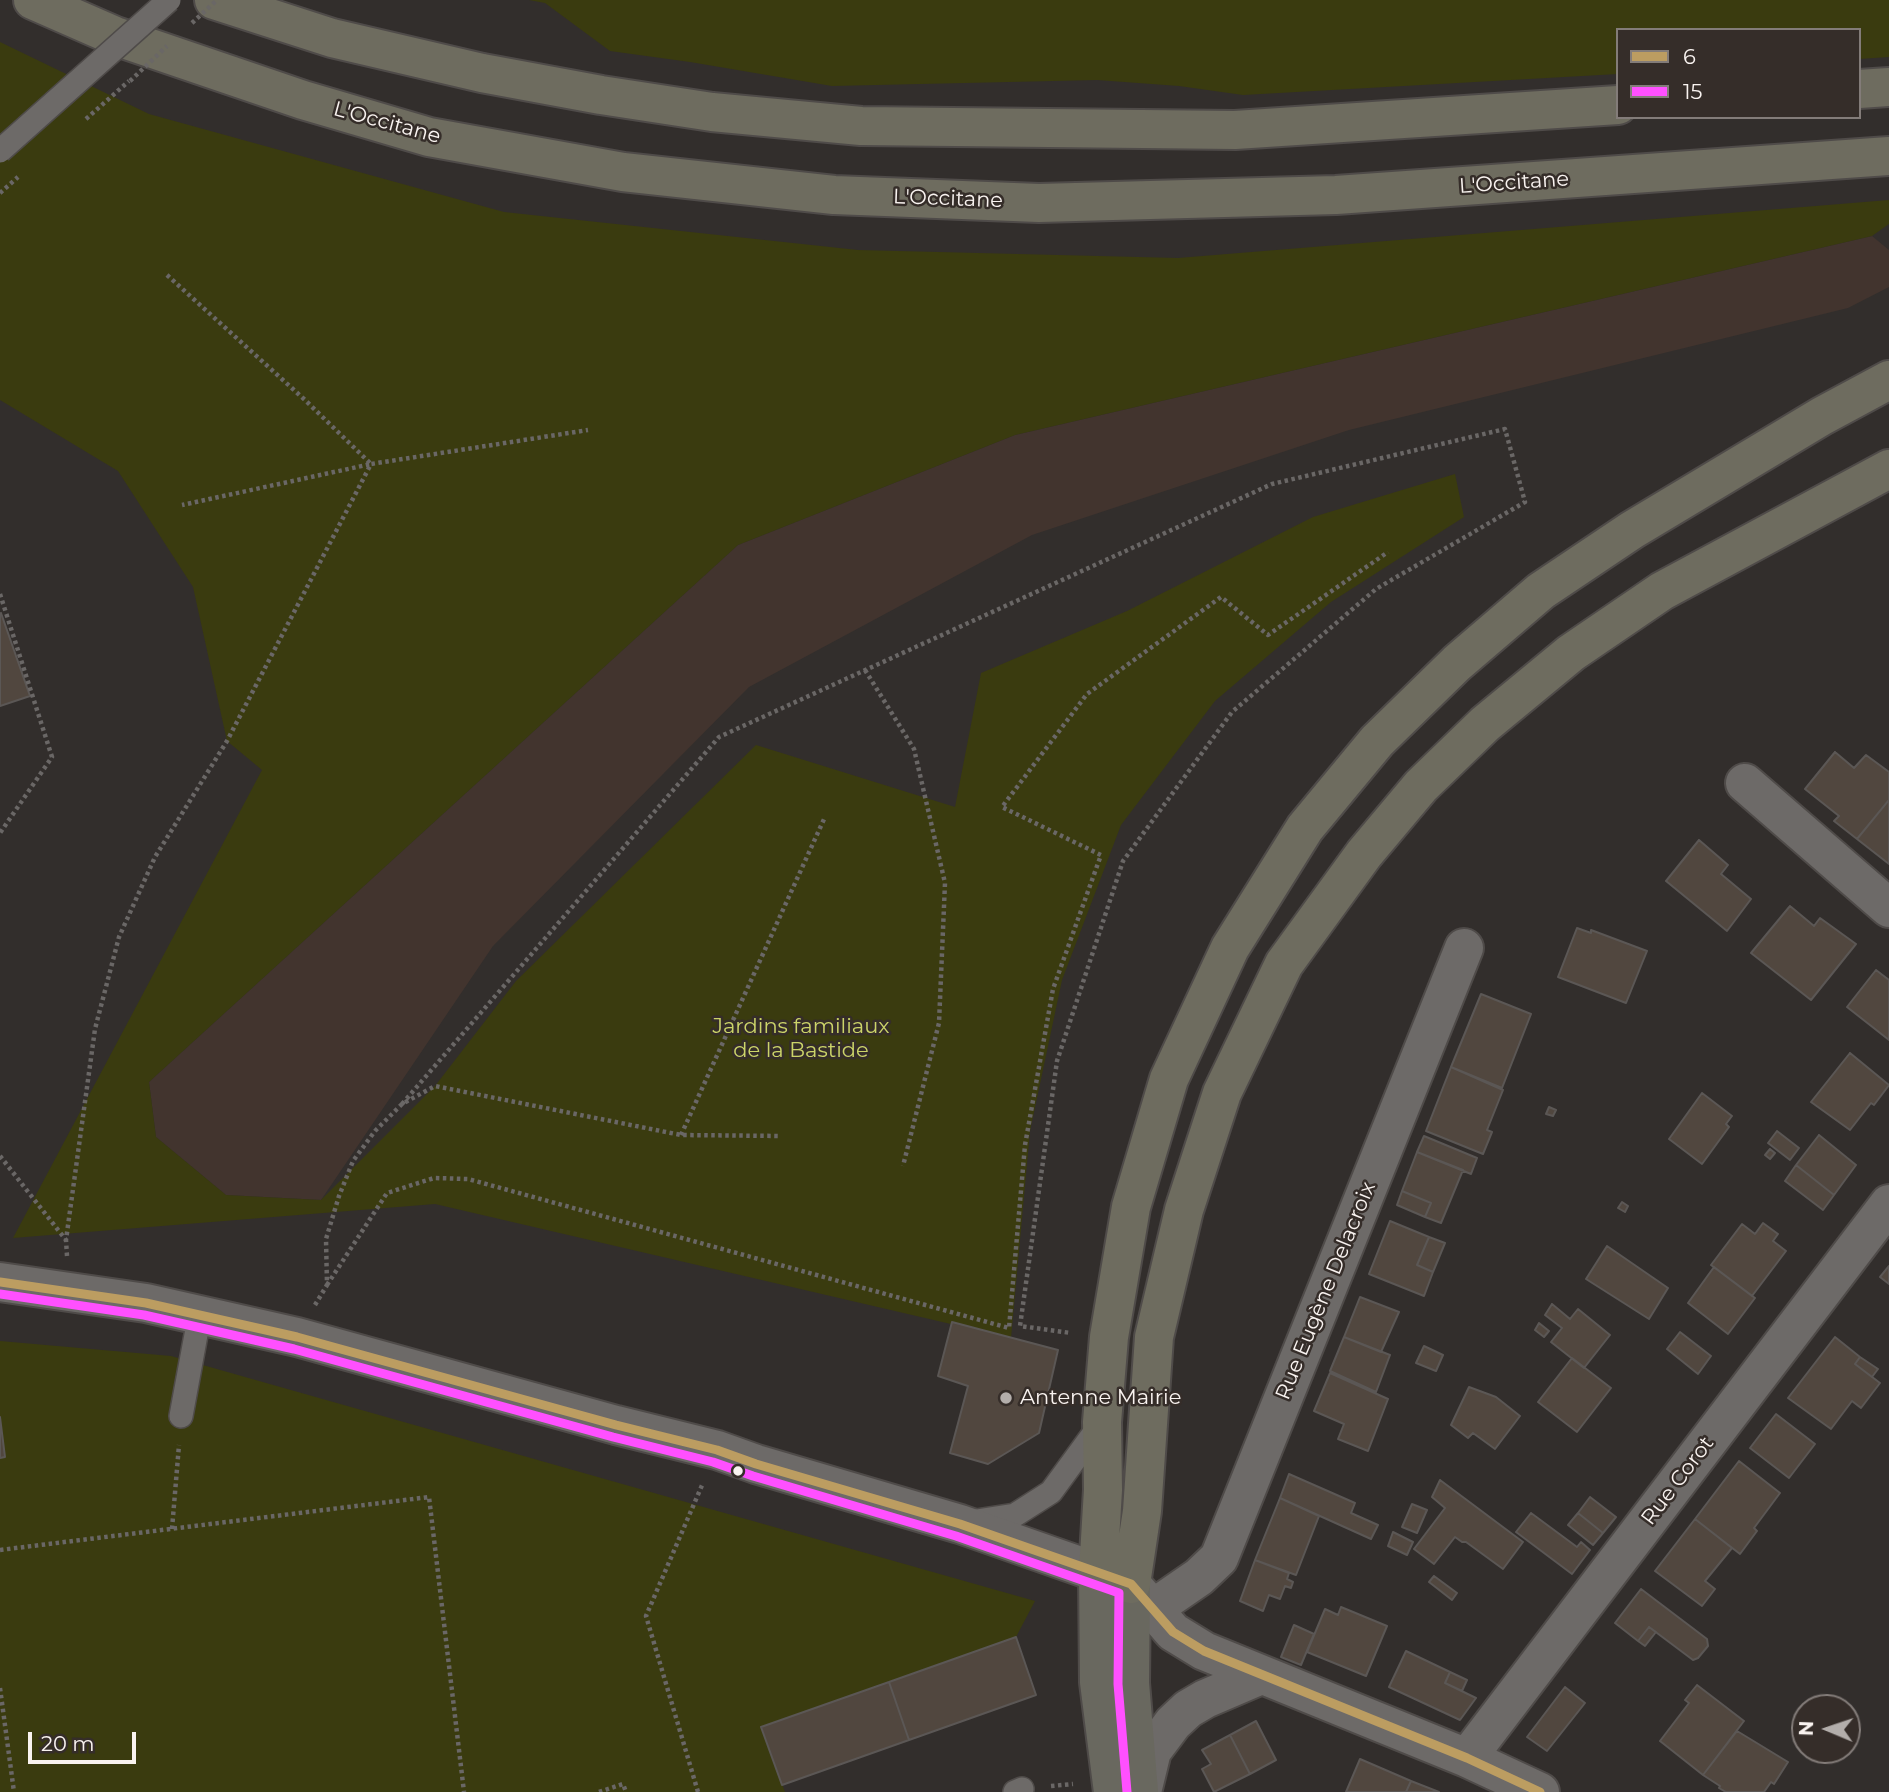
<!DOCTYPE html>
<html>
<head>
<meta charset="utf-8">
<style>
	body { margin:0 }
	#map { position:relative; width:1889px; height:1792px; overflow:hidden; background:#322e2c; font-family:Montserrat,sans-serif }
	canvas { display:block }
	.legend { position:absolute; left:1616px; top:28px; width:245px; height:91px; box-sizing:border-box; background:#352d29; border:2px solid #837c79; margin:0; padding:9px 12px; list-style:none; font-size:21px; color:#f9f3f0 }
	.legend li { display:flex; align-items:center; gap:14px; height:35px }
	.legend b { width:35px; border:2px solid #837c79 }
	.north { position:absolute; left:1791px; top:1694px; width:70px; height:70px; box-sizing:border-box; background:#352d29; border:2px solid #837c79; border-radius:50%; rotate:272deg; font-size:19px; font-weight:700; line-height:28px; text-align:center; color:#f9f3f0 }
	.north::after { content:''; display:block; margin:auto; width:24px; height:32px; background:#b3aeab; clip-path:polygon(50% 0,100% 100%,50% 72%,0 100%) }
	.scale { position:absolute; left:28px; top:1732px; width:108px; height:32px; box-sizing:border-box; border:4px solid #f9f3f0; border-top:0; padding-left:9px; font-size:21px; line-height:24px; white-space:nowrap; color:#f9f3f0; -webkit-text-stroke:5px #352d29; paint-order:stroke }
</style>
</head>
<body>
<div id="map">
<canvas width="1889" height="1792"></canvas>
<ul class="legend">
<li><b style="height:9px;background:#bc9d61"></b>6</li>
<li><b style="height:9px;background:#ff50ff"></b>15</li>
</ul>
<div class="north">N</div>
<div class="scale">20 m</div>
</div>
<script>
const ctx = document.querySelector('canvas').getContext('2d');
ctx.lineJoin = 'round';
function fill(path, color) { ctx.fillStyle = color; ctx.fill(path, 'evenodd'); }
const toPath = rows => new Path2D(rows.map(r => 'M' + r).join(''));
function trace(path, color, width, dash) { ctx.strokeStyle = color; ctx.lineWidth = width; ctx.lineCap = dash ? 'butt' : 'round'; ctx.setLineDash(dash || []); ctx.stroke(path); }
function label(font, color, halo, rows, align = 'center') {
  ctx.font = font + ' Montserrat,sans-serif'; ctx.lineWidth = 5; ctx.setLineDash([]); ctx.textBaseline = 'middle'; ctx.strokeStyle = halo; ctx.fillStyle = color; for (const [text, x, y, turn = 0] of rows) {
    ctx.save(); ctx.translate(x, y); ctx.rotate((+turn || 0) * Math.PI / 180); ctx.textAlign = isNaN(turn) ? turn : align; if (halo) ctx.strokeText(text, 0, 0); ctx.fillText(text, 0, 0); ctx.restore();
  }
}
fill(toPath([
	[1872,236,1889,250,1889,287,1848,308,1349,430,1032,535,749,687,493,946,321,1200,226,1195,156,1137,149,1082,738,545,1015,435]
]), '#42342e');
fill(toPath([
	[529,0,1889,0,1889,57,1859,59,1859,30,1618,30,1618,74,1243,95,1179,86,1097,80,832,86,690,62,610,51,545,3],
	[0,42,149,114,504,212,858,250,1178,258,1889,200,1889,224,1872,236,1015,435,738,545,149,1082,156,1137,226,1195,321,1200,435,1086,516,981,756,745,955,807,981,673,1127,611,1313,517,1455,474,1464,517,1331,602,1215,701,1121,825,1062,980,1030,1131,1011,1338,435,1204,13,1238,262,770,227,741,193,587,118,471,0,400],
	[0,1341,171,1356,1035,1601,1016,1637,761,1727,785,1792,0,1792]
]), '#3a3b0f');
const building = toPath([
	[1,613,30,696,0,706,0,614,1,613],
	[1835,752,1854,768,1866,755,1889,772,1889,800,1857,839,1834,821,1839,816,1805,789,1835,752],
	[1889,800,1889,864,1857,839,1889,800],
	[1699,840,1728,865,1721,874,1751,899,1727,931,1666,881,1699,840],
	[1790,906,1814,926,1820,918,1856,944,1811,1000,1751,953,1790,906],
	[1577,928,1591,933,1591,930,1647,951,1626,1003,1558,977,1577,928],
	[1876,970,1889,980,1889,1040,1847,1007,1876,970],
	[1481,994,1531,1014,1502,1088,1451,1067,1481,994],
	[1850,1053,1889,1085,1874,1105,1871,1103,1850,1130,1811,1102,1850,1053],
	[1451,1067,1503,1090,1487,1130,1492,1132,1483,1154,1426,1131,1451,1067],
	[1702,1093,1732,1116,1726,1124,1729,1127,1702,1164,1669,1139,1702,1093],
	[1549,1107,1556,1110,1553,1116,1546,1114,1549,1107],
	[1777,1131,1799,1148,1790,1160,1768,1143,1777,1131],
	[1819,1135,1856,1165,1834,1195,1796,1165,1819,1135],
	[1424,1136,1477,1158,1471,1174,1417,1152,1424,1136],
	[1770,1149,1775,1153,1770,1159,1765,1155,1770,1149],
	[1417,1152,1463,1170,1441,1223,1425,1217,1431,1203,1402,1191,1417,1152],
	[1796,1165,1834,1195,1823,1210,1785,1181,1796,1165],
	[1402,1191,1431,1203,1425,1217,1397,1205,1402,1191],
	[1622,1202,1628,1206,1625,1212,1618,1208,1622,1202],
	[1390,1221,1429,1237,1417,1265,1433,1272,1424,1296,1369,1274,1390,1221],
	[1763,1223,1778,1234,1773,1241,1786,1251,1752,1296,1711,1265,1742,1224,1755,1234,1763,1223],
	[1429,1237,1445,1243,1433,1272,1417,1265,1429,1237],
	[1607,1246,1668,1288,1649,1319,1586,1279,1607,1246],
	[1889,1266,1889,1284,1880,1277,1889,1266],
	[1714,1267,1755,1298,1728,1334,1688,1303,1714,1267],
	[1360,1297,1399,1312,1381,1352,1344,1337,1360,1297],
	[1552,1304,1570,1319,1578,1309,1610,1335,1584,1368,1551,1342,1562,1328,1545,1315,1552,1304],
	[952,1322,1058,1350,1039,1433,988,1464,950,1453,968,1386,938,1376,952,1322],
	[1539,1323,1549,1331,1544,1337,1535,1330,1539,1323],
	[1680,1332,1711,1356,1698,1374,1667,1349,1680,1332],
	[1344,1337,1390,1355,1376,1392,1330,1371,1344,1337],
	[1835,1337,1860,1357,1855,1364,1880,1383,1861,1408,1852,1401,1831,1429,1788,1398,1835,1337],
	[1424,1346,1443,1355,1436,1371,1416,1363,1424,1346],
	[1860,1357,1878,1369,1872,1377,1855,1364,1860,1357],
	[1572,1358,1611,1388,1577,1432,1538,1402,1572,1358],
	[1330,1373,1388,1399,1368,1451,1338,1439,1344,1424,1314,1411,1330,1373],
	[1469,1387,1496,1397,1520,1416,1495,1449,1473,1433,1468,1438,1451,1425,1469,1387],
	[1776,1414,1815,1444,1789,1478,1750,1448,1776,1414],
	[0,1417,5,1457,0,1458,0,1417],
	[1739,1461,1780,1493,1754,1528,1757,1531,1740,1554,1695,1519,1739,1461],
	[1289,1474,1355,1503,1351,1513,1378,1525,1371,1539,1280,1498,1289,1474],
	[1440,1480,1523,1542,1503,1569,1466,1542,1462,1542,1455,1537,1434,1564,1414,1549,1445,1508,1432,1497,1440,1480],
	[1590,1497,1616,1517,1603,1533,1578,1513,1590,1497],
	[1280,1498,1319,1516,1296,1575,1255,1560,1280,1498],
	[1412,1504,1427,1510,1417,1533,1402,1527,1412,1504],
	[1531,1513,1577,1547,1581,1542,1590,1550,1572,1574,1516,1532,1531,1513],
	[1578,1513,1603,1533,1593,1545,1568,1525,1578,1513],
	[1695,1519,1732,1548,1705,1581,1715,1589,1702,1606,1655,1571,1695,1519],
	[1393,1532,1413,1542,1407,1555,1388,1546,1393,1532],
	[1255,1560,1289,1573,1287,1579,1293,1582,1291,1588,1285,1586,1280,1599,1269,1595,1263,1611,1240,1601,1255,1560],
	[1434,1576,1457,1593,1452,1600,1429,1582,1434,1576],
	[1641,1589,1707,1639,1708,1646,1698,1658,1693,1660,1649,1627,1638,1641,1615,1623,1641,1589],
	[1341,1607,1387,1626,1366,1676,1307,1652,1325,1609,1338,1615,1341,1607],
	[1294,1625,1314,1634,1301,1665,1281,1657,1294,1625],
	[1649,1627,1656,1632,1645,1646,1638,1641,1649,1627],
	[1016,1637,1036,1695,909,1740,889,1682,1016,1637],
	[1406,1651,1450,1672,1445,1683,1476,1698,1460,1720,1389,1687,1406,1651],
	[1450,1672,1467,1680,1462,1691,1445,1683,1450,1672],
	[889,1682,909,1740,782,1785,761,1727,889,1682],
	[1697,1685,1744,1721,1703,1775,1660,1741,1689,1703,1685,1700,1697,1685],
	[1565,1687,1585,1703,1547,1751,1527,1737,1565,1687],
	[1256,1721,1276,1760,1250,1774,1230,1735,1256,1721],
	[1737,1731,1788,1762,1774,1784,1771,1782,1764,1792,1726,1792,1719,1788,1720,1786,1703,1775,1737,1731],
	[1230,1735,1250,1774,1214,1792,1202,1769,1211,1764,1202,1750,1230,1735],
	[1360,1759,1411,1781,1406,1792,1346,1792,1360,1759],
	[1411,1781,1439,1792,1406,1792,1411,1781]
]);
fill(building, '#51473f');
trace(building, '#5b5755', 2);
const lane = toPath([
	[181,1416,200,1313],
	[970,1522,1015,1515,1051,1492,1100,1425],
	[1015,1792,1022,1789]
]);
const street = toPath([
	[1745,783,1889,908],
	[0,1282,146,1303,297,1337,616,1425,717,1450,756,1464,960,1524,1131,1584,1173,1632,1204,1651,1467,1758,1540,1792],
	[1154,1608,1199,1577,1219,1558,1464,948],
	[1467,1758,1889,1204],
	[1142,1792,1152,1751,1173,1723,1188,1709,1205,1699,1261,1675]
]);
const primary = toPath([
	[1098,1572,1099,1682,1113,1792],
	[1131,1584,1130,1683,1139,1792]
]);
const highway = toPath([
	[33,0,115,36,303,100,429,137,623,172,834,195,1039,203,1336,195,1889,156],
	[214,0,332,38,482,73,601,95,712,112,861,126,1235,130,1618,105],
	[1859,89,1889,87],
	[1098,1572,1103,1490,1102,1422,1109,1337,1131,1207,1169,1079,1230,948,1305,828,1377,741,1457,663,1541,591,1632,530,1822,416,1889,380],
	[1131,1584,1142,1511,1154,1337,1184,1210,1222,1093,1284,964,1364,854,1421,786,1485,724,1571,653,1662,591,1889,469]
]);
trace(lane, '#4f4b49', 26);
trace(street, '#4f4b49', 42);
trace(primary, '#4f4b49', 42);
trace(highway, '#4f4b49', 42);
trace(toPath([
	[86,119,129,81],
	[0,193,18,177],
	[167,275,305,400,371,464,182,505],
	[0,594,52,757,0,833],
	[865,670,914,749,945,883,939,1023,903,1166],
	[402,1104,719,737,1272,484,1505,429,1525,502,1376,589,1232,712,1123,861,1057,1061,1020,1326,1071,1333],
	[681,1135,825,817],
	[0,1156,66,1240],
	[67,1256,66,1240,95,1029,119,937,155,857,227,741,371,464,588,430],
	[327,1285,387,1193,434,1178,468,1179,1009,1328,1025,1145,1053,989,1101,855,1002,807,1087,694,1221,597,1268,635,1388,552],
	[315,1305,327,1285,326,1239,339,1196,353,1161,375,1131,402,1104,435,1086,681,1135,781,1136],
	[172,1529,179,1445],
	[0,1550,429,1497,464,1792],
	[0,1688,14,1792],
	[1051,1786,1073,1784],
	[599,1792,623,1784,626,1792],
	[698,1792,646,1616,703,1483]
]), '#6a6766', 4.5, [3.5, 3.5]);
trace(lane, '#6d6a68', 23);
trace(street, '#6d6a68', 38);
trace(primary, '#69685f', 38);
trace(highway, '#6e6c5f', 38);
const laneBridge = toPath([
	[0,151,169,0]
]);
trace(laneBridge, '#4f4b49', 26, []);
trace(toPath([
	[192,23,217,0],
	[130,81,167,46]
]), '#6a6766', 4.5, [3.5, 3.5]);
trace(laneBridge, '#6d6a68', 23);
trace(toPath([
	[0,1282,146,1303,297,1337,616,1425,717,1450,756,1464,960,1524,1131,1584,1173,1632,1204,1651,1467,1758,1540,1792]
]), '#bc9d61', 9);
trace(toPath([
	[0,1294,144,1315,294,1349,613,1437,713,1462,753,1476,956,1536,1119,1593,1118,1684,1127,1792]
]), '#ff50ff', 9);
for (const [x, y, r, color] of [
	[1006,1398,7,"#b3aeab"],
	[738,1471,6,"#f9f3f0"]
]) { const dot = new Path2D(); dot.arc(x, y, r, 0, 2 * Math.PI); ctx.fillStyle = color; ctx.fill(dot); trace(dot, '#352d29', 2.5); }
label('21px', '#f9f3f0', '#352d29', [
	["L'Occitane",387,123,15],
	["L'Occitane",1514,183,-4],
	["L'Occitane",948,199,2],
	["Rue Eugène Delacroix",1326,1291,-68],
	["Rue Corot",1678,1481,-53]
]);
label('21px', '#ccd469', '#352d29', [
	["Jardins familiaux",801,1027],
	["de la Bastide",801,1051]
]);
label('21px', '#f9f3f0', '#352d29', [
	["Antenne Mairie",1020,1398]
], 'left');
</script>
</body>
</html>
